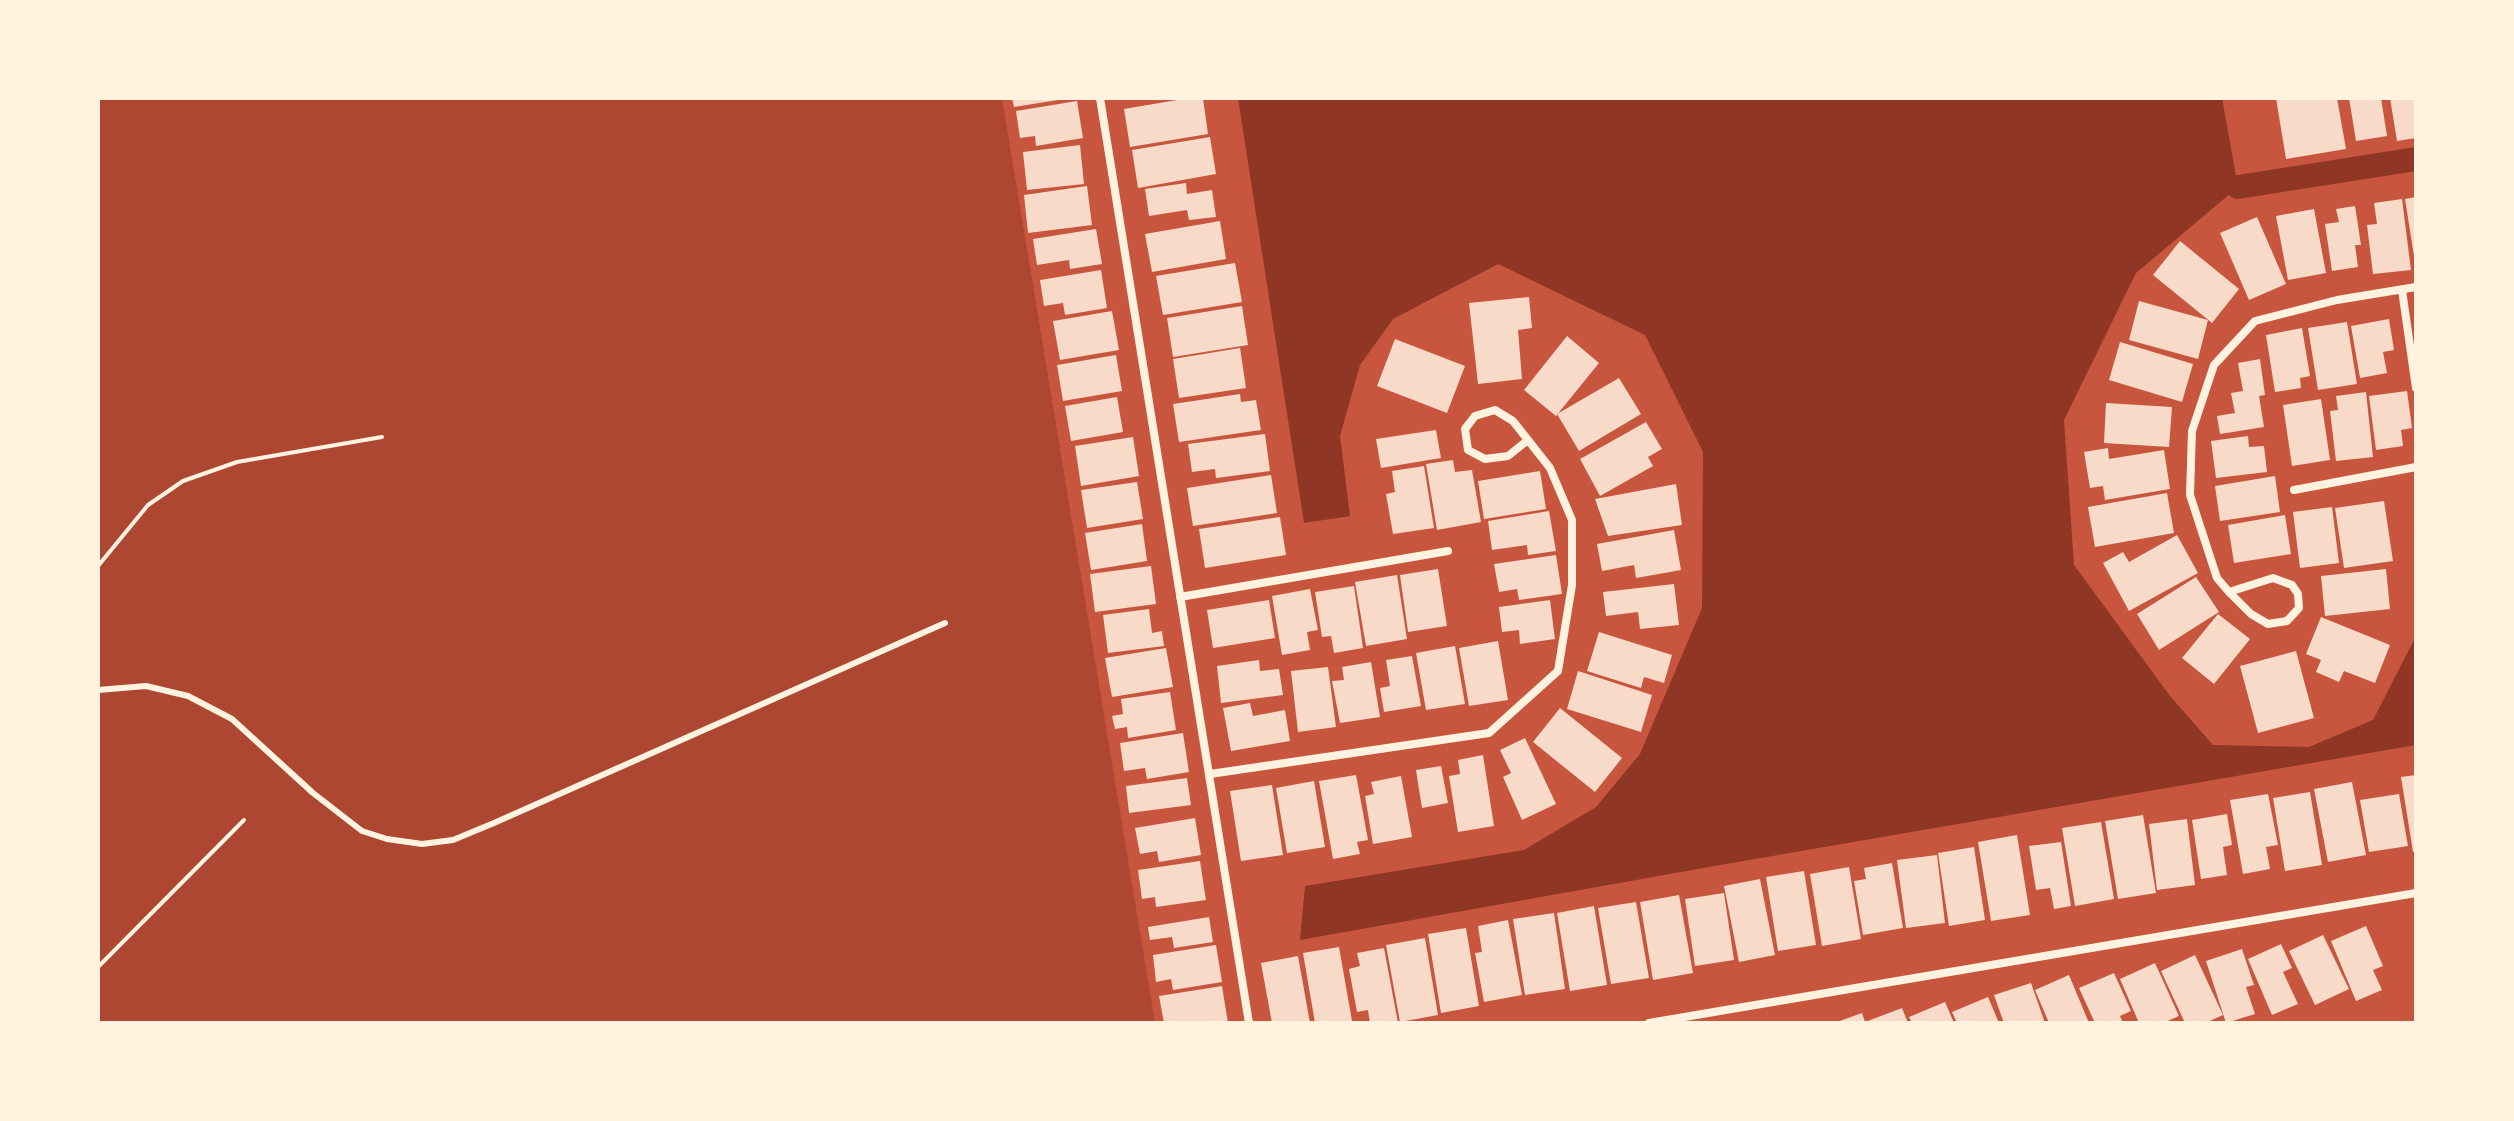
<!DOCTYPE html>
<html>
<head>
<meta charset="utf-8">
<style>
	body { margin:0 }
	#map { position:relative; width:2514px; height:1121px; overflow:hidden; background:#c8553d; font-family:Lora,serif }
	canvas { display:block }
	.frame { position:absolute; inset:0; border:100px solid #fff3e0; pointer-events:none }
</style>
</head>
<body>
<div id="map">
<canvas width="2514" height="1121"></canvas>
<div class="frame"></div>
</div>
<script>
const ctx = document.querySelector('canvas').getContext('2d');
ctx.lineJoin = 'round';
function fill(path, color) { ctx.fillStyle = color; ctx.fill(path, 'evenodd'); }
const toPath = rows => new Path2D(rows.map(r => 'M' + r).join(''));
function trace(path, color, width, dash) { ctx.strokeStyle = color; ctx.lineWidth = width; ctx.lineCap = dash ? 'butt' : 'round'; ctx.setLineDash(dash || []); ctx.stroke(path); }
fill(toPath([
	[98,98,1002,98,1155,1023,98,1023]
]), '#ae4732');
fill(toPath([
	[1238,98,2222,98,2238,187,2136,273,2064,420,2074,565,2170,696,2213,745,2309,747,2373,720,2416,636,2416,630,2416,745,1720,865,1300,940,1305,886,1524,850,1596,807,1640,754,1702,608,1703,452,1645,335,1498,264,1393,319,1360,365,1340,436,1350,516,1304,523]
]), '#8f3625');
trace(toPath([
	[2238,187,2416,159]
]), '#8f3625', 24);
fill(toPath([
	[1012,98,1058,98,1058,100,1014,107],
	[1189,98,1203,98,1208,134,1130,147,1124,109],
	[2276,98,2337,98,2346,149,2286,159],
	[2349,98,2381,98,2387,136,2356,141],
	[2390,98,2416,98,2416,138,2397,141],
	[1077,101,1083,138,1036,146,1035,136,1020,138,1016,111],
	[1210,137,1216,174,1138,188,1132,150],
	[1080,145,1084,184,1027,190,1023,152],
	[1186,183,1187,194,1212,190,1216,217,1189,220,1187,210,1149,216,1145,189],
	[1087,186,1092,225,1028,233,1024,195],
	[2416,197,2416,256,2414,256,2405,199],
	[2402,199,2411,270,2373,274,2367,225,2377,224,2374,203],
	[2355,206,2361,245,2355,245,2358,267,2332,271,2325,224,2339,222,2336,209],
	[2314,209,2326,273,2288,280,2276,216],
	[2257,217,2286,284,2249,300,2220,233],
	[1220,221,1226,259,1152,272,1145,234],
	[1096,229,1102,264,1070,269,1069,260,1037,265,1033,239],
	[2180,241,2239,289,2212,323,2153,275],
	[1235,263,1242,302,1163,315,1156,276],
	[1101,270,1107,308,1065,315,1063,303,1044,306,1040,280],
	[1529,297,1532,328,1518,330,1522,379,1478,384,1469,303],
	[2139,301,2208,320,2198,359,2129,340],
	[1242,306,1248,345,1173,357,1167,318],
	[1112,311,1119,350,1060,360,1053,321],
	[2389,319,2394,350,2383,352,2387,373,2360,378,2351,326],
	[2347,322,2357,384,2318,390,2308,328],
	[2302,328,2310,376,2300,378,2301,388,2275,392,2266,335],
	[1567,336,1599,363,1556,416,1524,390],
	[1395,339,1465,366,1447,413,1377,386],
	[2120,342,2193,364,2182,402,2109,380],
	[1240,348,1246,388,1179,398,1173,359],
	[1116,355,1122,391,1063,401,1057,365],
	[2260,359,2265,395,2259,396,2264,427,2220,434,2217,416,2235,413,2231,393,2243,391,2238,363],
	[1619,378,1641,414,1579,451,1557,414],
	[2407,391,2412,428,2401,430,2403,446,2376,450,2369,396],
	[2366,392,2373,457,2336,461,2330,411,2338,410,2336,396],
	[1240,394,1241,402,1256,400,1261,430,1179,442,1173,404],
	[1117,397,1123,432,1071,441,1065,406],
	[2321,399,2330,460,2292,466,2283,405],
	[2106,403,2172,407,2169,447,2104,443],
	[1646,422,1662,449,1648,457,1653,466,1600,496,1580,459],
	[1436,430,1441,458,1381,468,1376,439],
	[1265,434,1270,471,1216,478,1215,469,1192,472,1188,444],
	[2248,436,2249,447,2264,446,2267,472,2216,478,2211,441],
	[1133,437,1139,476,1081,486,1075,446],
	[2108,448,2109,459,2164,450,2170,489,2105,500,2103,486,2090,488,2084,452],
	[1453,460,1455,472,1472,470,1481,522,1437,530,1426,464],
	[1424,466,1434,528,1393,534,1386,494,1395,492,1392,471],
	[1540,471,1546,509,1484,519,1478,481],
	[1271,475,1277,513,1193,526,1187,488],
	[2275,476,2280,512,2220,521,2215,486],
	[1137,482,1143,519,1087,528,1081,490],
	[1676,484,1682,525,1608,536,1595,499],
	[2167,493,2174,533,2095,547,2088,507],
	[2384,501,2393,561,2344,568,2335,508],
	[2332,507,2339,563,2300,568,2293,512],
	[1549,511,1556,551,1528,555,1527,545,1492,550,1488,521],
	[2285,515,2291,554,2234,563,2228,525],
	[1280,517,1286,555,1205,568,1199,529],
	[1142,524,1147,561,1091,570,1085,533],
	[1674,530,1681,570,1636,578,1634,565,1602,571,1597,544],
	[2177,535,2198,573,2129,611,2103,563,2123,552,2129,562],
	[1556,555,1562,594,1519,600,1517,589,1499,592,1494,564],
	[1151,566,1156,604,1095,612,1090,574],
	[1438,569,1447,626,1408,632,1400,575],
	[2386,569,2390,609,2325,616,2321,576],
	[1397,575,1407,639,1366,646,1355,582],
	[2196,577,2219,612,2159,650,2137,614],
	[1674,584,1679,625,1640,629,1638,612,1606,616,1603,592],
	[1354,586,1363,648,1334,653,1331,636,1322,637,1315,592],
	[1310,589,1318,630,1307,632,1310,650,1282,655,1272,596],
	[1269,600,1275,638,1213,648,1207,610],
	[1550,600,1555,639,1520,644,1519,630,1502,632,1499,607],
	[1149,609,1152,633,1162,631,1164,646,1108,653,1103,615],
	[2218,614,2250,639,2214,684,2182,658],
	[2321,617,2390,645,2375,683,2344,671,2339,682,2316,672,2321,660,2306,654],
	[1599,632,1672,655,1664,683,1644,677,1641,688,1587,671],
	[1498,641,1508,700,1469,706,1459,648],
	[1455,646,1465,704,1426,710,1416,653],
	[1166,648,1173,687,1112,697,1105,658],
	[2296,651,2314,718,2258,733,2240,666],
	[1412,656,1421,706,1384,712,1380,688,1390,686,1386,660],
	[1259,660,1260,671,1279,669,1283,695,1221,703,1217,666],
	[1371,662,1380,717,1340,723,1332,681,1344,680,1342,667],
	[1328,667,1336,727,1298,732,1291,671],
	[1578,671,1652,695,1641,732,1567,709],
	[1170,692,1176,730,1128,738,1127,727,1115,729,1112,716,1123,714,1121,699],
	[1250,703,1253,716,1285,710,1290,741,1231,751,1223,708],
	[1560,708,1622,758,1595,792,1533,742],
	[1183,733,1189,772,1147,779,1145,768,1124,771,1120,743],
	[1525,738,1556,804,1522,820,1503,777,1511,773,1500,750],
	[1483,755,1494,826,1458,832,1449,776,1460,774,1458,760],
	[1441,766,1448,803,1422,808,1416,770],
	[1356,775,1368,840,1357,842,1360,854,1333,859,1319,781],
	[2416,775,2416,851,2413,852,2401,777],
	[1401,776,1412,837,1373,844,1365,796,1374,794,1371,782],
	[1187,778,1191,805,1129,813,1126,786],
	[1314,781,1325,847,1287,853,1276,788],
	[2352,782,2366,855,2328,862,2314,789],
	[1272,785,1283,855,1241,861,1230,791],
	[2310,792,2322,865,2285,871,2273,798],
	[2268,794,2278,845,2266,847,2270,869,2243,874,2230,800],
	[2399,794,2408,846,2369,852,2360,800],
	[2227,814,2232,845,2223,847,2227,875,2201,879,2192,820],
	[2143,815,2156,893,2118,899,2105,821],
	[1195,818,1201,855,1159,862,1157,851,1140,854,1135,828],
	[2187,819,2195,885,2157,890,2149,824],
	[2101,822,2114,899,2075,906,2062,828],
	[2017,835,2030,915,1991,921,1978,842],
	[2061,842,2071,906,2054,909,2050,888,2036,890,2029,846],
	[1974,847,1985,920,1949,926,1938,853],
	[1937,855,1945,923,1906,928,1897,860],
	[1200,861,1206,900,1156,907,1155,897,1142,899,1138,870],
	[1892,863,1903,928,1863,935,1854,881,1866,879,1864,868],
	[1849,867,1861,939,1822,946,1810,874],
	[1804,871,1816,945,1778,951,1766,877],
	[1760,879,1775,955,1739,962,1724,886],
	[1724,893,1734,960,1695,966,1685,899],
	[1679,895,1693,973,1653,980,1640,902],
	[1636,902,1649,978,1611,984,1598,908],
	[1594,906,1607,985,1570,991,1557,913],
	[1554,913,1565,989,1525,995,1513,919],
	[1209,917,1213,942,1174,948,1172,937,1150,940,1148,927],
	[1508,920,1522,995,1484,1002,1475,953,1482,952,1478,926],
	[2366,926,2383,966,2373,970,2382,990,2356,1001,2331,941],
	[1466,928,1479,1006,1441,1013,1428,934],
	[2323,935,2349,989,2315,1005,2289,951],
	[1425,938,1438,1015,1400,1022,1386,945],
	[2281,944,2292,968,2283,972,2298,1004,2272,1015,2248,959],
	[1216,945,1222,982,1173,990,1171,979,1156,982,1153,955],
	[1339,947,1352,1021,1315,1023,1303,953],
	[1384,948,1398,1023,1370,1023,1368,1010,1357,1012,1349,969,1360,966,1357,953],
	[2242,949,2254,985,2246,987,2255,1014,2226,1023,2206,961],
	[2195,955,2223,1015,2205,1023,2185,1023,2161,971],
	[1298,956,1310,1023,1272,1023,1261,963],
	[2155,963,2179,1016,2163,1023,2139,1023,2120,979],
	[2114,973,2131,1011,2120,1016,2123,1023,2095,1023,2079,988],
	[2069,975,2089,1023,2049,1023,2035,990],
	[2031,983,2045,1023,2004,1023,1994,995],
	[1222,986,1228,1023,1164,1023,1159,996],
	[1988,997,1999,1023,1957,1023,1952,1012],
	[1945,1002,1954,1023,1912,1023,1909,1017],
	[1902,1008,1908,1023,1834,1023,1862,1013,1865,1022]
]), '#f7dbc8');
trace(toPath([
	[98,566,148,505,183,481,237,462,382,437],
	[98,967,244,820]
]), '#fff3e0', 4);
trace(toPath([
	[98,690,146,686,188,696,232,719,313,793,362,831,387,839,422,844,453,840,494,823,945,623]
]), '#fff3e0', 6);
trace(toPath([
	[1100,98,1249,1023],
	[2402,290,2416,388],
	[2294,490,2416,467],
	[2229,592,2273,578,2292,585,2298,594,2299,608,2287,621,2268,624,2251,614,2229,592,2217,578,2190,495,2192,431,2214,365,2255,321,2337,300,2416,287],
	[1180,597,1448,551],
	[1210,774,1489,733,1558,671,1572,585,1572,520,1550,468,1528,440,1513,421,1495,410,1475,416,1465,429,1468,450,1485,459,1508,456,1528,440],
	[1649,1023,2416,893]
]), '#fff3e0', 8);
</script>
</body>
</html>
